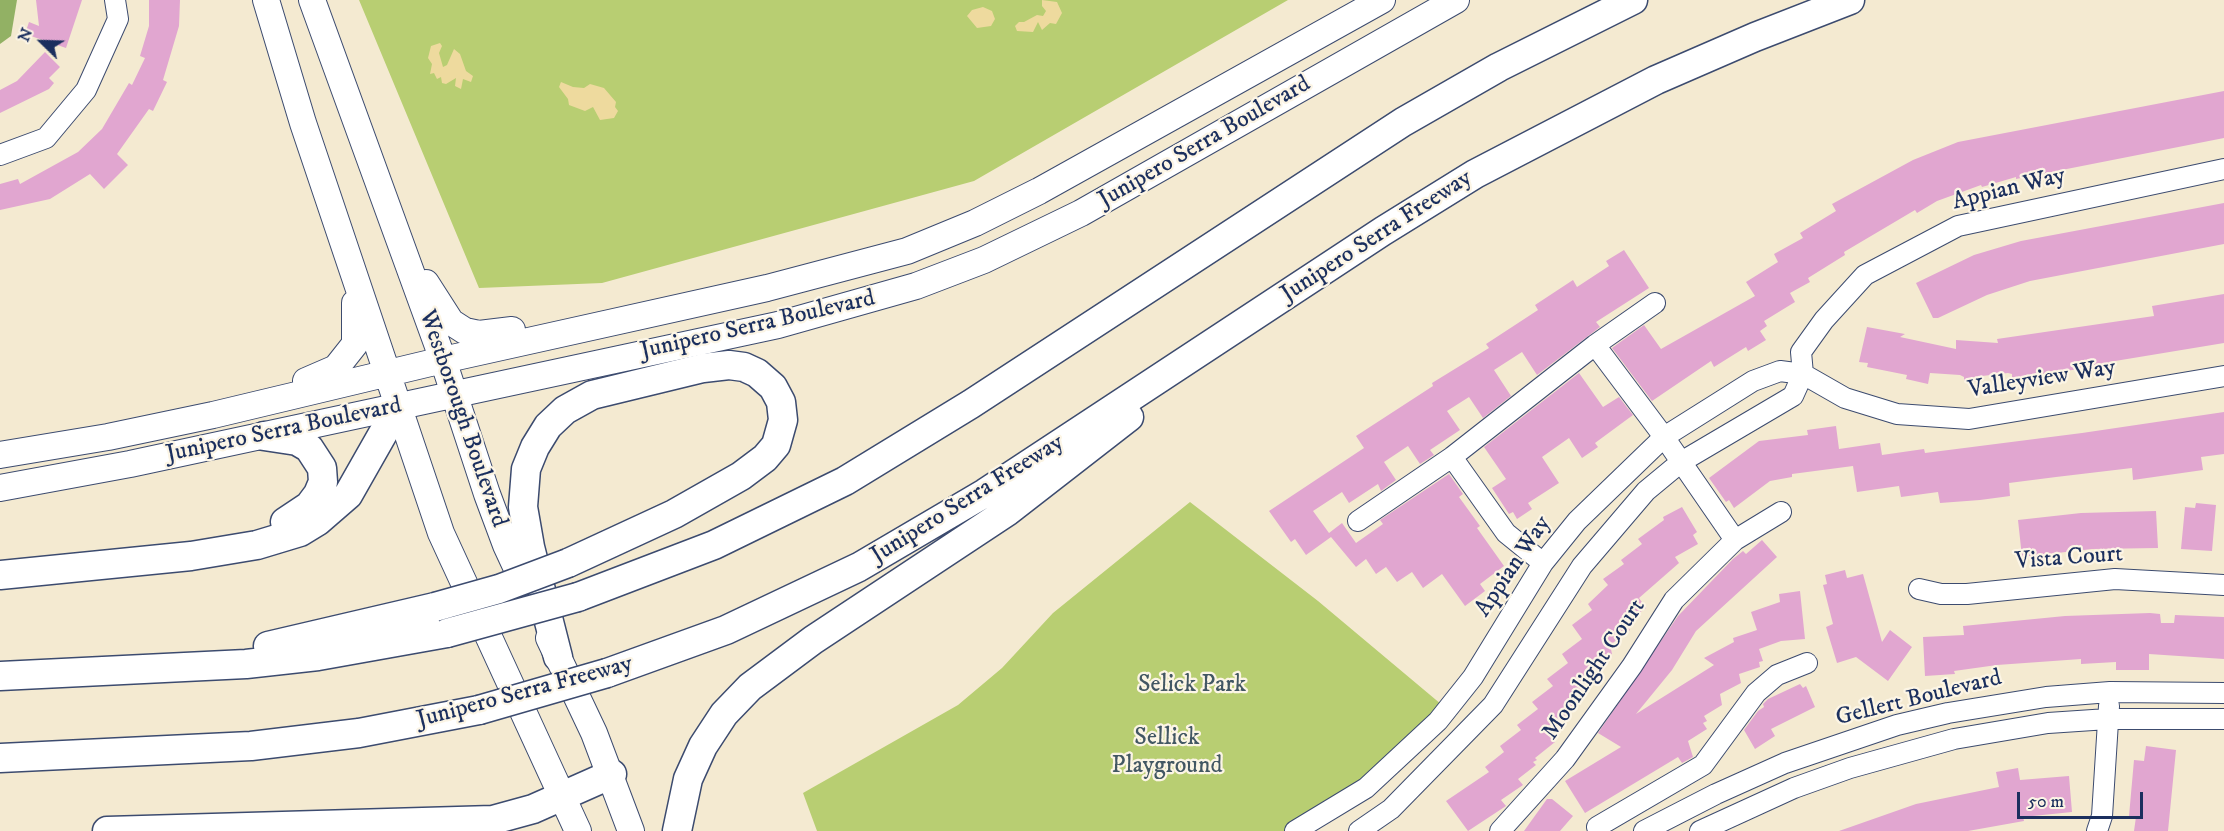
<!DOCTYPE html>
<html>
<head>
<meta charset="utf-8">
<style>
	body { margin:0 }
	#map { position:relative; width:2224px; height:831px; overflow:hidden; background:#f4ead1; font-family:"IM FELL DW Pica",serif }
	canvas { display:block }
	.north { position:absolute; left:12px; top:12px; width:60px; height:60px; -webkit-text-stroke:4px #fcf5e5; paint-order:stroke; rotate:293deg; font-size:16px; font-weight:700; line-height:24px; text-align:center; color:#1b2f5e }
	.north::after { content:''; display:block; margin:auto; width:21px; height:27px; background:#1b2f5e; clip-path:polygon(50% 0,100% 100%,50% 72%,0 100%) }
	.scale { position:absolute; left:2017px; top:792px; width:126px; height:27px; box-sizing:border-box; border:3px solid #1b2f5e; border-top:0; padding-left:8px; font-size:18px; line-height:21px; white-space:nowrap; color:#1b2f5e; -webkit-text-stroke:4px #fcf5e5; paint-order:stroke }
</style>
</head>
<body>
<div id="map">
<canvas width="2224" height="831"></canvas>
<div class="north">N</div>
<div class="scale">50 m</div>
</div>
<script>
const ctx = document.querySelector('canvas').getContext('2d');
ctx.lineJoin = 'round';
function fill(path, color) { ctx.fillStyle = color; ctx.fill(path, 'evenodd'); }
const toPath = rows => new Path2D(rows.map(r => 'M' + r).join(''));
function trace(path, color, width, dash) { ctx.strokeStyle = color; ctx.lineWidth = width; ctx.lineCap = dash ? 'butt' : 'round'; ctx.setLineDash(dash || []); ctx.stroke(path); }
function label(font, color, halo, rows, align = 'center') {
  ctx.font = font + ' "IM FELL DW Pica",serif'; ctx.lineWidth = 4.5; ctx.setLineDash([]); ctx.textBaseline = 'middle'; ctx.strokeStyle = halo; ctx.fillStyle = color; for (const [text, x, y, turn = 0] of rows) {
    ctx.save(); ctx.translate(x, y); ctx.rotate((+turn || 0) * Math.PI / 180); ctx.textAlign = isNaN(turn) ? turn : align; if (halo) ctx.strokeText(text, 0, 0); ctx.fillText(text, 0, 0); ctx.restore();
  }
}
fill(toPath([
	[359,0,1288,0,974,181,602,283,479,288],
	[1190,502,1318,601,1454,715,1313,831,817,831,803,793,958,705,1002,668,1053,613]
]), '#b8ce72');
fill(toPath([
	[0,0,17,0,11,36,0,44]
]), '#92b164');
fill(toPath([
	[1042,0,1057,2,1062,13,1056,24,1050,23,1042,30,1038,22,1033,32,1017,31,1015,26,1019,22,1024,22,1037,15,1043,16,1046,11,1042,6],
	[983,7,992,11,995,19,991,26,977,28,967,16,972,10],
	[440,43,442,46,439,53,443,67,447,65,454,49,460,54,466,71,473,76,471,82,463,79,461,89,455,86,456,78,446,84,442,83,441,77,437,79,434,73,430,74,432,64,428,58,431,46],
	[561,82,573,87,584,88,590,84,604,88,616,102,615,107,618,111,614,118,600,120,593,107,585,111,569,105,568,99,559,87]
]), '#eeda9e');
fill(toPath([
	[36,0,82,0,66,48,25,34,29,22,39,26],
	[149,0,180,0,179,26,163,80,167,82,153,111,149,109,117,154,128,165,104,189,90,174,50,199,0,210,0,184,18,179,20,184,78,152,102,129,129,83,132,85,145,58,140,56,149,26],
	[45,52,60,67,49,78,54,83,49,89,0,113,0,90,17,81],
	[2224,91,2224,138,2016,179,2016,177,1982,187,1981,185,1937,201,1917,213,1915,210,1844,252,1845,255,1808,278,1810,282,1790,293,1795,302,1764,321,1767,326,1760,331,1766,340,1748,351,1746,347,1714,367,1711,361,1652,401,1612,348,1644,325,1661,349,1755,296,1746,282,1778,262,1774,254,1803,238,1800,233,1836,211,1832,204,1913,160,1958,142],
	[2224,203,2224,244,2030,281,1987,295,1938,318,1933,318,1916,283,1974,255,2021,241],
	[1624,250,1649,288,1596,322,1600,327,1537,375,1522,352,1494,370,1511,396,1483,418,1469,397,1447,411,1460,430,1430,450,1434,455,1420,464,1408,446,1384,462,1396,480,1381,491,1378,484,1349,503,1342,492,1313,511,1329,533,1342,523,1356,543,1383,524,1380,520,1449,474,1463,494,1459,497,1480,526,1477,528,1504,566,1480,584,1485,591,1465,606,1442,574,1423,588,1412,572,1397,582,1386,567,1376,574,1366,559,1356,567,1331,537,1306,555,1295,539,1291,542,1269,511,1364,448,1356,436,1433,386,1432,383,1489,348,1486,344,1538,310,1535,305,1573,280,1577,287,1609,266,1606,261],
	[2224,294,2224,343,2109,362,2110,365,2012,378,2012,374,2008,373,1982,376,1981,382,1964,381,1964,377,1960,375,1930,373,1928,384,1906,379,1907,375,1867,367,1868,363,1859,362,1867,327,1905,334,1900,337,1956,349,1956,340,1998,343,1997,339,2154,316,2152,306],
	[1579,373,1603,407,1619,397,1633,415,1595,443,1598,447,1582,458,1569,438,1542,457,1559,483,1528,503,1532,509,1517,519,1513,512,1509,514,1492,488,1506,479,1484,447],
	[2224,412,2224,454,2201,457,2203,470,2133,480,2132,468,2056,477,2009,483,2010,496,1980,500,1940,503,1938,492,1901,497,1899,486,1857,492,1853,466,1792,474,1792,477,1770,481,1734,508,1729,500,1726,502,1709,478,1759,441,1808,435,1807,430,1836,426,1839,449,1880,443,1882,455,1924,449,1925,453,2082,433],
	[2196,503,2216,505,2212,551,2181,549,2185,507,2195,508],
	[1682,507,1697,532,1693,535,1698,544,1675,557,1679,563,1639,598,1646,608,1625,623,1630,630,1610,645,1612,654,1593,669,1597,675,1581,687,1584,697,1566,711,1568,721,1549,735,1555,742,1535,758,1537,760,1533,762,1536,765,1518,779,1523,785,1501,800,1506,806,1468,831,1446,801,1489,772,1485,767,1504,752,1500,746,1521,730,1517,725,1538,709,1532,702,1553,686,1547,679,1568,663,1562,654,1582,639,1572,625,1592,610,1588,604,1608,585,1603,579,1624,564,1621,560,1642,544,1638,539,1664,520,1663,517],
	[2156,511,2158,548,2092,549,2022,557,2018,520,2081,513],
	[1762,540,1777,557,1696,631,1672,670,1636,714,1714,665,1704,658,1734,642,1733,638,1757,630,1751,612,1780,602,1779,594,1800,591,1805,639,1781,641,1759,649,1763,661,1759,662,1760,667,1739,674,1741,683,1720,694,1722,705,1704,716,1707,721,1703,723,1707,729,1688,741,1693,757,1682,763,1678,757,1585,813,1565,781,1621,747,1598,733,1678,616,1733,559,1743,551,1746,554],
	[1845,570,1847,578,1863,574,1882,642,1890,630,1912,647,1888,681,1856,657,1837,663,1826,627,1833,624,1823,585,1827,584,1825,575],
	[2150,613,2160,614,2161,623,2174,623,2175,615,2224,617,2224,659,2149,654,2149,670,2116,670,2116,662,2081,664,2081,659,1997,665,1954,671,1955,674,1925,676,1923,637,1964,635,1963,626,2065,616],
	[1800,684,1803,688,1806,686,1815,707,1771,729,1775,736,1755,749,1744,730,1758,711,1764,707,1763,704,1768,699],
	[2146,746,2176,750,2168,831,2134,831,2136,817,2129,816,2134,760,2144,761],
	[2018,768,2020,780,2069,776,2072,812,2023,817,2024,821,1968,831,1839,831,1916,804,1999,787,1996,772],
	[1547,799,1552,799,1573,816,1560,831,1524,831]
]), '#e1a6d0');
const minor = toPath([
	[0,155,46,138,86,90,118,19,115,0],
	[1595,345,1664,437,1735,540],
	[1452,457,1506,533,1543,563],
	[1358,521,1452,457,1595,345,1655,303],
	[1919,589,1941,594,1967,594,2115,579,2224,585],
	[1295,831,1366,788,1438,721,1473,677,1543,563,1577,521,1664,437,1753,381,1780,371,1803,374,1845,398,1897,414,1969,419,2224,376],
	[1359,831,1391,809,1493,705,1582,566,1646,491,1681,462,1793,396,1803,374,1801,352,1824,320,1865,275,1958,226,2224,169],
	[1500,831,1565,759,1632,666,1674,600,1735,540,1781,512],
	[1599,831,1597,827,1703,765,1756,693,1777,675,1807,663],
	[1644,831,1716,794,1785,763,1897,725,1948,713,2046,697,2110,692,2224,693],
	[1700,831,1794,788,1850,768,1954,739,2048,723,2108,719,2224,719],
	[2097,831,2102,816,2109,706]
]);
const major = toPath([
	[266,0,303,123,441,533,578,831],
	[312,0,443,360,487,494,506,545,531,599],
	[426,283,451,322,465,331,479,334,512,330],
	[306,381,336,368,355,344,355,303],
	[0,455,108,437,213,415,443,360,767,288,907,251,975,223,1039,191,1382,0],
	[0,488,130,464,778,325,916,286,984,260,1081,213,1456,0],
	[549,638,594,733,631,831]
]);
const highway = toPath([
	[264,436,297,441,309,448,322,468,323,482,318,494,309,506,285,522],
	[0,575,191,556,257,545,300,532,318,521,348,495,398,407],
	[578,597,714,545,845,481,971,404,1403,122,1499,67,1633,0],
	[268,646,435,607],
	[558,657,530,547,523,507,526,469,535,447,548,426,565,410,592,395,703,368,729,365,744,367,757,373,773,387,781,402,783,420,776,445,765,458,741,476,674,514,568,563],
	[607,673,726,630,859,567,985,493,1383,231,1475,174,1656,80,1755,37,1850,0],
	[0,676,246,664,318,656,447,633],
	[0,758,251,746,359,733,479,710],
	[107,831,493,820,533,809,612,774],
	[677,831,688,779,703,746,724,714,750,687,813,640,1008,511,1129,417]
]);
trace(minor, '#3c4b6f', 22);
trace(major, '#3c4b6f', 28);
trace(highway, '#3c4b6f', 31);
trace(minor, '#fff', 20);
trace(major, '#fff', 26);
trace(highway, '#fff', 28);
const highwayBridge = toPath([
	[435,607,499,589,568,563],
	[447,633,578,597],
	[479,710,607,673]
]);
trace(highwayBridge, '#3c4b6f', 31, []);
trace(highwayBridge, '#fff', 28);
label('24px', '#1b2f5e', '#fcf5e5', [
	["Junipero Serra Boulevard",1205,143,-30],
	["Appian Way",2009,190,-14],
	["Junipero Serra Freeway",1377,237,-33],
	["Junipero Serra Boulevard",758,326,-13],
	["Valleyview Way",2042,380,-9],
	["Westborough Boulevard",462,419,71],
	["Junipero Serra Boulevard",284,431,-12],
	["Junipero Serra Freeway",968,500,-32],
	["Vista Court",2069,559,-4],
	["Appian Way",1514,567,-56],
	["Moonlight Court",1595,670,-56],
	["Junipero Serra Freeway",525,693,-15],
	["Gellert Boulevard",1919,699,-14]
]);
label('24px', '#425763', '#fcf5e5', [
	["Selick Park",1192,686],
	["Sellick",1167,739],
	["Playground",1167,767]
]);
</script>
</body>
</html>
